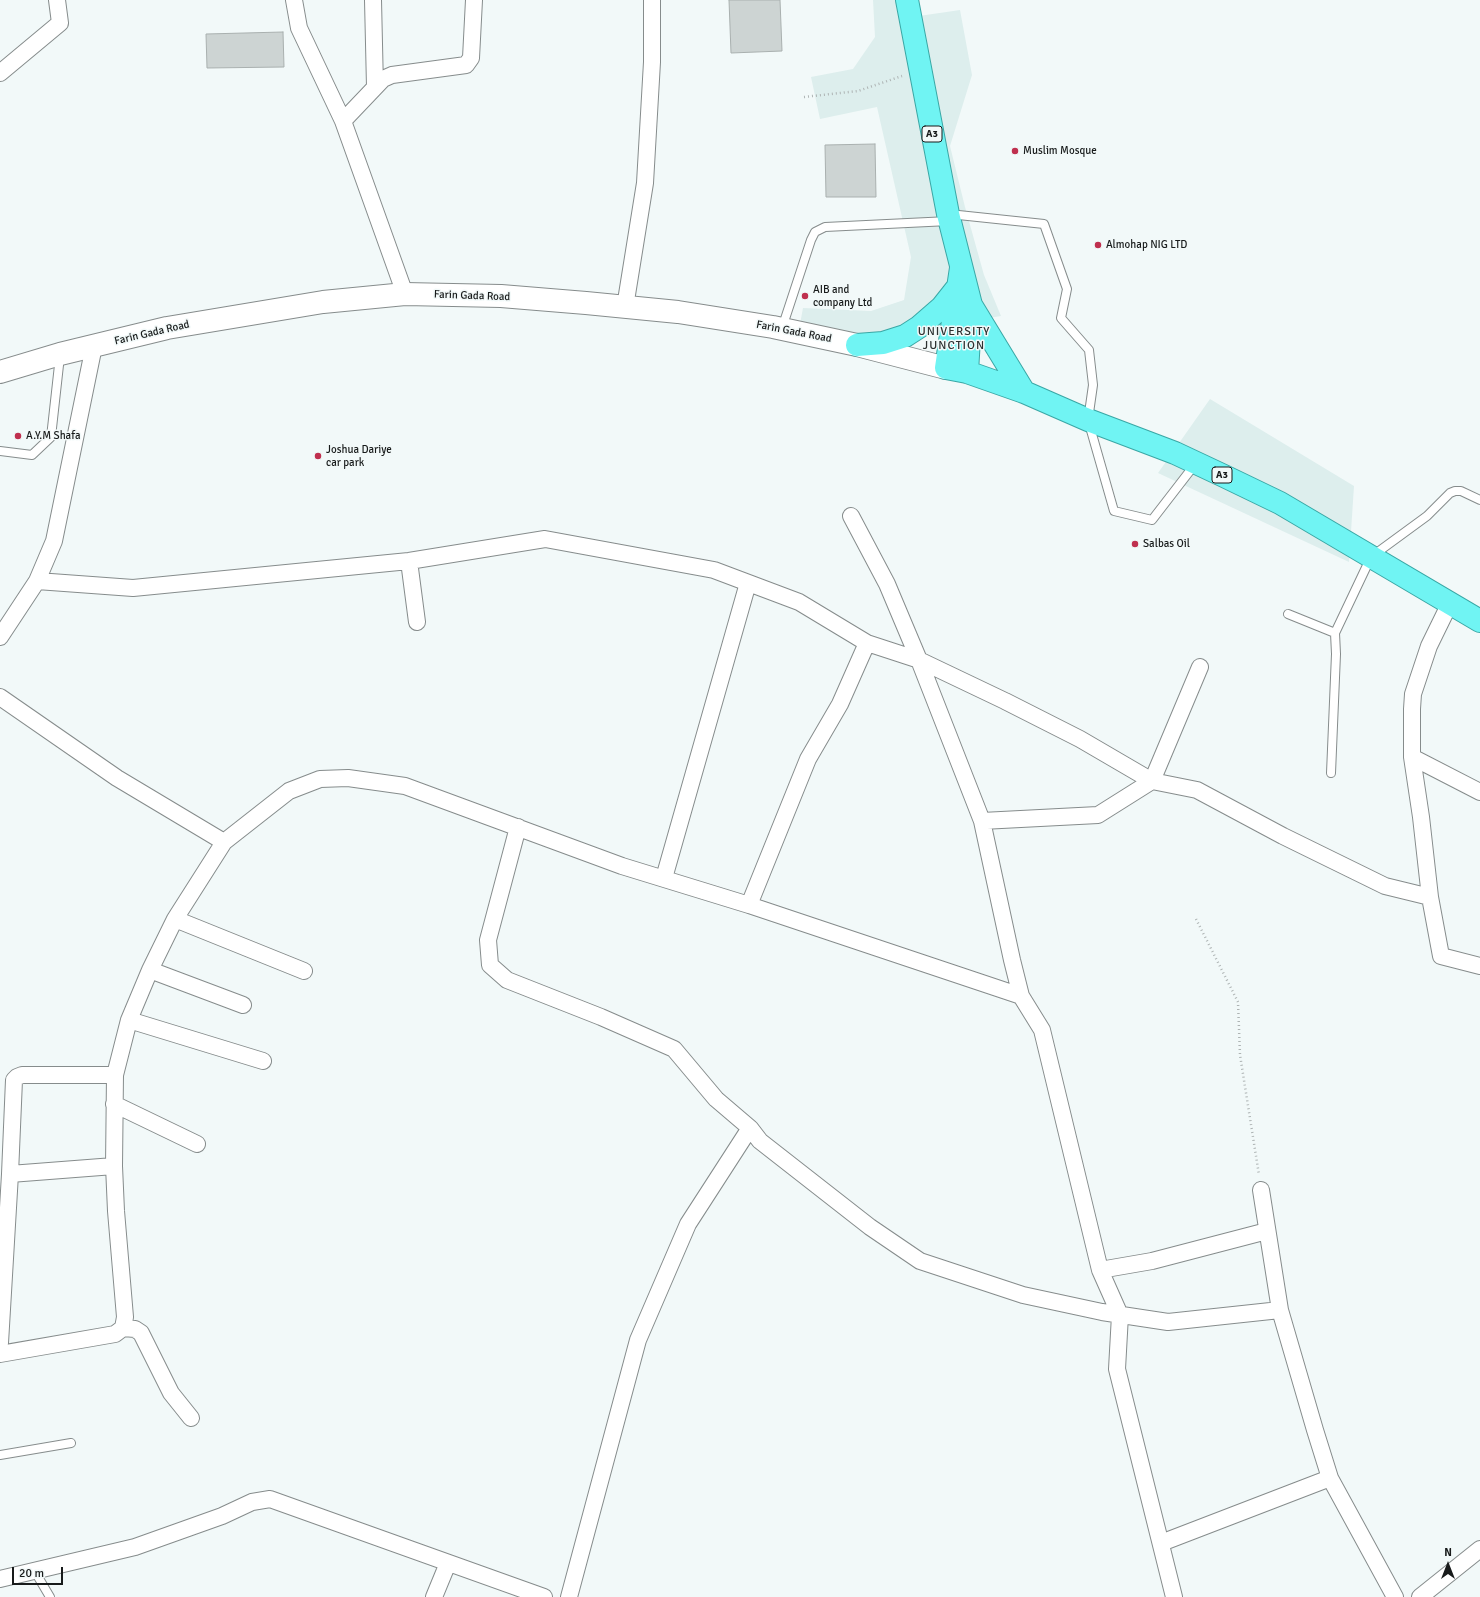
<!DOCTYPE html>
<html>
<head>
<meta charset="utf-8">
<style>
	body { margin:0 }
	#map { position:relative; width:1480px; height:1597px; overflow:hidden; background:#f2f9f9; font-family:Signika,sans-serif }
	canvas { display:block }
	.north { position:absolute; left:1428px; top:1545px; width:40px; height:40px; -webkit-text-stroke:3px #f2f9f9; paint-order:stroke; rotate:0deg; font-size:11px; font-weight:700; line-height:16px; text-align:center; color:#181b1b }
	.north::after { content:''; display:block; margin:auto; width:14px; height:18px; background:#181b1b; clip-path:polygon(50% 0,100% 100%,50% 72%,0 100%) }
	.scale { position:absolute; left:12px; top:1567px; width:51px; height:18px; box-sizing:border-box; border:2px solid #181b1b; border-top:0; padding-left:5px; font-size:12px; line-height:14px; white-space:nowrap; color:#181b1b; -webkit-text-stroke:3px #f2f9f9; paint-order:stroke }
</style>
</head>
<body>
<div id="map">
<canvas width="1480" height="1597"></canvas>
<div class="north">N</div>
<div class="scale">20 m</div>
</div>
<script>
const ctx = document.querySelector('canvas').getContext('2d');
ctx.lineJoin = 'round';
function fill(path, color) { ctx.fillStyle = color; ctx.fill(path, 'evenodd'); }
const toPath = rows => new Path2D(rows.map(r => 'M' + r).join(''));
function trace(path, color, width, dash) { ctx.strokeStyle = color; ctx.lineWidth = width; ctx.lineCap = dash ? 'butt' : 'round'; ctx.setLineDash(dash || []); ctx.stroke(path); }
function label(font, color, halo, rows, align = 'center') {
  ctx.font = font + ' Signika,sans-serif'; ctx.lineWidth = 3; ctx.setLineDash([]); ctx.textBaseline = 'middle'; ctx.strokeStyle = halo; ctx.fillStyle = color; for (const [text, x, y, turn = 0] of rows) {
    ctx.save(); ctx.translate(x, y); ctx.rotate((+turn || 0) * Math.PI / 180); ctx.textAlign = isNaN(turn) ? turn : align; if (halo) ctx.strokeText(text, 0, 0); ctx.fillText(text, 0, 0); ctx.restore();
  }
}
fill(toPath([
	[873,0,916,0,919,16,960,10,972,75,950,146,965,207,984,275,1001,316,868,338,800,324,803,308,871,311,904,300,911,257,877,107,820,119,811,77,853,69,875,37],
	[1210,399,1354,486,1349,562,1158,473]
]), '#ddeeed');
const building = toPath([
	[729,0,780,0,782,51,731,53,729,0],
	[283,32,284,67,207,68,206,34,283,32],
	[875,144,876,197,826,197,825,145,875,144]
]);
fill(building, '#cdd4d3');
trace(building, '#a9b0af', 1);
const service = toPath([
	[949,214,1044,224,1067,289,1061,318,1089,350,1093,385,1088,420,1114,511,1152,520,1196,463],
	[782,328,811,240,815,232,825,227,949,221],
	[0,451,32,455,51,437,60,356],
	[1288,614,1335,633],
	[1331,773,1336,654,1335,633,1371,557,1427,516,1450,493,1455,491,1461,491,1480,500],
	[0,1455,71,1443],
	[34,1570,50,1597]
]);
const minor = toPath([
	[294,0,299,28,343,121,405,294],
	[373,0,375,87],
	[0,73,60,23,57,0],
	[343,121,383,79,392,75,466,65,471,58,474,0],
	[625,307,645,183,652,62,652,0],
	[851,516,887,584,919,660,1005,701,1080,739,1152,781,1197,790,1283,836,1385,886,1430,897,1441,956,1480,966],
	[409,561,417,622],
	[37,581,133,588,409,561,545,539,714,570,799,602,867,643,919,660,982,821,1012,960,1021,996,1042,1030,1100,1270,1120,1315,1117,1369,1174,1597],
	[0,637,37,581,54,541,94,346],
	[0,697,117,778,224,842,175,919,150,970,129,1020,115,1075,114,1166,116,1211,125,1317,123,1328,115,1334,0,1354],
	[1412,757,1480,792],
	[982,821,1098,815,1152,781,1200,667],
	[518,827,488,940,490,965,507,980,601,1017,674,1049,716,1099,750,1128,760,1141,870,1227,920,1261,1023,1295,1102,1312,1168,1322,1280,1310,1315,1430,1330,1478,1395,1597],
	[224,842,289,791,320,779,348,778,405,786,622,866,749,905,1021,996],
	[664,878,748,583],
	[1430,897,1421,817,1412,757,1412,709,1413,694,1429,646,1450,603],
	[749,905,808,759,840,704,867,643],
	[175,919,304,971],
	[150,970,243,1005],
	[129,1020,263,1061],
	[114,1104,197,1144],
	[10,1174,114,1166],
	[1261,1190,1280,1310],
	[1100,1270,1152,1261,1267,1231],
	[123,1328,135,1329,141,1333,171,1393,191,1418],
	[0,1343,10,1174,14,1080,17,1077,22,1075,115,1075],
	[1161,1543,1330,1478],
	[0,1579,135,1547,222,1516,252,1502,270,1499,544,1597],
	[434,1597,448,1563],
	[569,1597,638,1340,688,1224,750,1128],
	[1420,1597,1480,1549]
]);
const secondary = toPath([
	[0,372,60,354,167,328,323,302,405,294,501,296,586,303,678,312,773,327,857,345,946,368]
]);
const trunk = toPath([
	[907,0,948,214,971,305,1024,392],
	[961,268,946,368,967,372,1024,392,1088,420,1175,453,1224,476,1280,503,1480,621],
	[857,345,883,343,905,336,919,327,942,307,957,288],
	[967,372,971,305]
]);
trace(service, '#868c8c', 10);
trace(minor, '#868c8c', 18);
trace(secondary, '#868c8c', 24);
trace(trunk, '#3aa7a5', 24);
trace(toPath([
	[804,97,858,91,902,76],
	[1196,919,1238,1002,1240,1055,1259,1175]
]), '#aeb4b4', 2.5, [1, 3]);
trace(service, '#fff', 8);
trace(minor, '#fff', 16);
trace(secondary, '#fff', 22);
trace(trunk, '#70f4f3', 22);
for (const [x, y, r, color] of [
	[1015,151,4,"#bf2f4e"],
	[1098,245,4,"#bf2f4e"],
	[805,296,4,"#bf2f4e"],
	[18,436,4,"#bf2f4e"],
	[318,456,4,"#bf2f4e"],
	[1135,544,4,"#bf2f4e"]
]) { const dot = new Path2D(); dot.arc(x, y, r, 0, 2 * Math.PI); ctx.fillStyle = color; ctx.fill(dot); trace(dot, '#f2f9f9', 1.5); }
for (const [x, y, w] of [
	[932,134,20],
	[1222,475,20]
]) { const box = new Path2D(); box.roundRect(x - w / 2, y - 8, w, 16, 3); ctx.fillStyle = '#f2f9f9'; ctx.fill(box); trace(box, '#181b1b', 1); }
label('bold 10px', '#181b1b', null, [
	["A3",932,134],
	["A3",1222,475]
]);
label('11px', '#181b1b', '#f2f9f9', [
	["Muslim Mosque",1023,151],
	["Almohap NIG LTD",1106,245],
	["AIB and",813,290],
	["company Ltd",813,303],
	["A.Y.M Shafa",26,436],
	["Joshua Dariye",326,450],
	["car park",326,463],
	["Salbas Oil",1143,544]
], 'left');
label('11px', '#181b1b', '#f2f9f9', [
	["Farin Gada Road",472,296,2],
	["Farin Gada Road",794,332,11],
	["Farin Gada Road",152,333,-13]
]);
ctx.letterSpacing = '1px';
label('12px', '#2c3131', '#f2f9f9', [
	["UNIVERSITY",954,332],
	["JUNCTION",954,346]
]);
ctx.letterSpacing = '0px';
</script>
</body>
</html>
